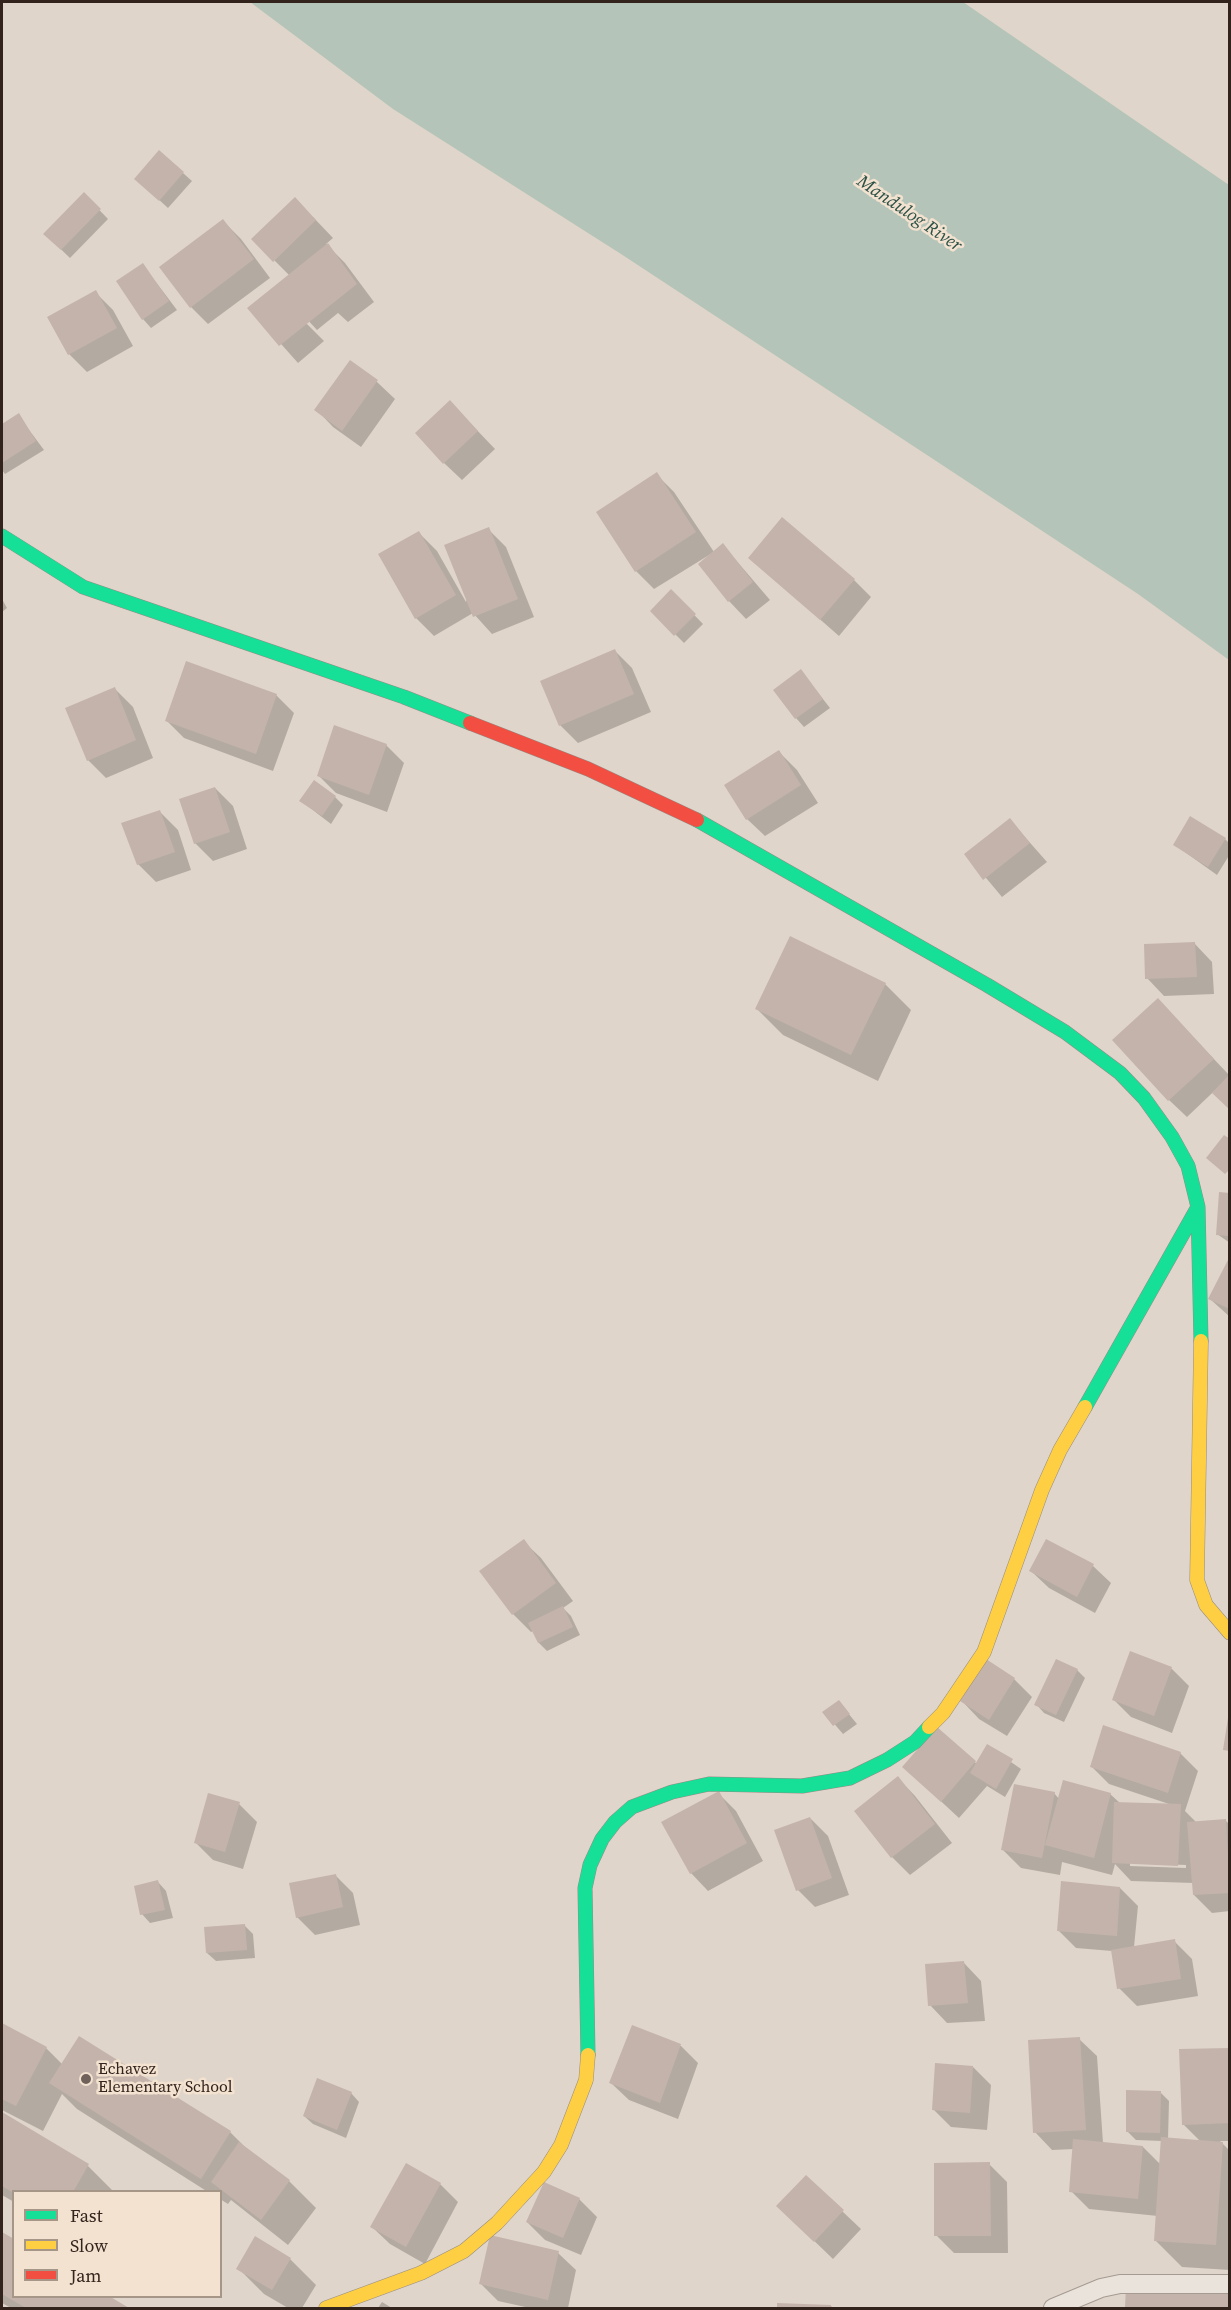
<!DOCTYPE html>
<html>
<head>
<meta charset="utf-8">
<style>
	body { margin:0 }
	#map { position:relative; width:1231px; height:2310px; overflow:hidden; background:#e0d5ca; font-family:"Source Serif 4",serif }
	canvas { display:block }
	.frame { position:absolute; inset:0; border:3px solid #33231d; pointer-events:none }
	.legend { position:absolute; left:12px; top:2190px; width:210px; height:108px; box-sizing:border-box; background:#f2e2cf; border:2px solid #a69688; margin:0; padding:8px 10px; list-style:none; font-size:18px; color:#33231d }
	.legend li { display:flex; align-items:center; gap:12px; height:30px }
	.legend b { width:30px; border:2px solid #a69688 }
</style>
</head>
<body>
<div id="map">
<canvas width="1231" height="2310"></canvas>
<div class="frame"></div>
<ul class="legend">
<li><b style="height:8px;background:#16e098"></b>Fast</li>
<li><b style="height:8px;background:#ffcf43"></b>Slow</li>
<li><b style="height:8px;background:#f24e42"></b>Jam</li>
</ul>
</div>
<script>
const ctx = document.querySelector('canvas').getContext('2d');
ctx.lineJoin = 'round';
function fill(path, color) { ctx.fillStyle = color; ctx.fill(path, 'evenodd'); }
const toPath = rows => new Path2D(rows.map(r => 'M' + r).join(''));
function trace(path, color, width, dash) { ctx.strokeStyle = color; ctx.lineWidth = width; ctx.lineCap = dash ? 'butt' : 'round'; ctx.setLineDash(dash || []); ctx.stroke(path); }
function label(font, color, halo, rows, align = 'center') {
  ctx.font = font + ' "Source Serif 4",serif'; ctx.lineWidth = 5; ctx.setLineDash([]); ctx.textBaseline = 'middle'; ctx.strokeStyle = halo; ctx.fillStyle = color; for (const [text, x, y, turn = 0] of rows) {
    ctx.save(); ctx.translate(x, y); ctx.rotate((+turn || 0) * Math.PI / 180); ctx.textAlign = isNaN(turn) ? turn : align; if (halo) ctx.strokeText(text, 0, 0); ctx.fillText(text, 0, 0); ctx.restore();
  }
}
fill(toPath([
	[250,2,963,2,1229,185,1229,660,1138,594,930,457,621,254,393,109]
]), '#b5c4b8');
fill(toPath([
	[183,173,192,181,168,208,145,187],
	[84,194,108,219,70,258,45,234],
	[313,217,333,238,326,244,345,263,374,302,348,322,338,313,317,330,304,316,301,318,324,341,298,363,249,308,289,275,253,239],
	[223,221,241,239,270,278,208,324,191,307],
	[143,265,177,310,151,328,143,319],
	[95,292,113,310,133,346,87,372,69,354],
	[350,362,377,382,395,399,361,447,333,427,316,409],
	[450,402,495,449,462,480,444,463],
	[18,415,44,450,5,474,2,470,2,425],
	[656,474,674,492,714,552,654,589,636,571,598,513],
	[488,529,506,547,534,617,492,634,473,613,434,636,416,618,419,533,437,551,466,602],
	[723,545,770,600,746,619,729,601],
	[750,558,854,580,871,597,839,636],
	[671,591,703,624,684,643,652,611],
	[2,599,7,608,2,612],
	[614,650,632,668,651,712,578,743,560,725],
	[801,671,830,708,804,727,796,718],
	[115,689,133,707,153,758,106,778,88,760],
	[276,695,294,713,273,771,184,738,167,721],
	[386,745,404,763,387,812,336,793,319,776],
	[779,752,797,770,818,803,765,836,747,819],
	[215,788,233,806,247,849,213,861,195,843],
	[335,797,343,805,331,824,301,801],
	[160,812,178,830,191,870,156,882,138,864],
	[1010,820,1047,862,1002,897,966,854],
	[1225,839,1230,844,1230,854,1217,875,1175,845],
	[1195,944,1212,962,1214,994,1164,996,1147,978],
	[885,984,911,1010,878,1081,783,1035,757,1009],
	[1158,1000,1230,1076,1187,1117,1169,1100],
	[1230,1194,1230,1243,1217,1234],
	[1230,1260,1230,1317,1210,1299],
	[523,1541,541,1558,573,1601,563,1608,571,1616,580,1635,547,1651,539,1643,533,1631,531,1632,513,1614,482,1571],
	[1047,1541,1093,1566,1111,1583,1095,1613,1049,1588,1031,1571],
	[1131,1653,1172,1669,1189,1686,1172,1733,1131,1717,1114,1700],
	[1077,1670,1085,1678,1064,1722,1044,1713,1036,1704],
	[1014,1679,1032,1697,1007,1736,979,1719,962,1701],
	[839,1702,857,1724,843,1734,825,1713],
	[937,1729,977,1764,988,1746,1021,1769,1005,1797,987,1786,959,1818,904,1767],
	[1180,1753,1198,1771,1185,1811,1197,1823,1226,1821,1230,1825,1230,1911,1212,1913,1194,1895,1194,1883,1131,1881,1115,1864,1112,1875,1062,1862,1060,1875,1021,1868,1003,1850,1054,1793,1059,1799,1110,1794,1120,1803,1169,1804,1109,1784,1091,1766],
	[1130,1863,1186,1865,1186,1868,1130,1866],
	[898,1778,915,1796,952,1843,910,1875,892,1857,856,1811],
	[718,1793,736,1811,763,1861,708,1891,691,1873],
	[239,1804,257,1822,243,1869,213,1860,195,1842],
	[810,1818,828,1836,849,1895,815,1907,798,1890],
	[335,1875,353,1893,360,1925,315,1935,297,1917],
	[158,1882,166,1891,173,1918,150,1923,142,1914],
	[1120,1888,1138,1906,1134,1947,1174,1941,1192,1959,1198,1996,1137,2006,1119,1988,1112,1951,1076,1948,1058,1930],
	[245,1926,253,1934,255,1958,216,1961,207,1953],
	[964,1963,981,1981,985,2021,947,2023,930,2005],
	[2,2024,46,2048,62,2064,230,2132,251,2153,289,2181,316,2208,288,2245,231,2200,228,2204,220,2199,220,2192,208,2192,77,2109,62,2094,43,2131,2,2110],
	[633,2027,681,2046,698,2063,678,2119,629,2100,611,2083],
	[1079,2039,1097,2056,1103,2143,1143,2147,1161,2165,1162,2141,1136,2140,1127,2131,1161,2093,1169,2101,1168,2140,1201,2142,1183,2124,1230,2049,1230,2141,1220,2141,1230,2151,1230,2270,1182,2267,1156,2241,1158,2216,1089,2209,1071,2191,1074,2149,1052,2150,1035,2132],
	[973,2067,991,2085,987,2130,951,2127,933,2109],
	[351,2093,359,2102,346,2138,313,2124,304,2116],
	[2,2113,88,2166,114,2192,14,2192,14,2202,2,2195],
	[989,2164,1007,2182,1008,2253,954,2253,936,2235],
	[806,2177,861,2229,833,2259,778,2206],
	[440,2184,458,2202,425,2264,390,2244,372,2227],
	[579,2199,597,2217,581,2255,545,2240,527,2222],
	[2,2234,14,2241,14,2296,106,2296,126,2308,11,2308,2,2303],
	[558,2253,576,2270,568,2308,530,2308,498,2301,480,2283],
	[290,2259,316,2285,302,2308,288,2308,264,2294,238,2268],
	[1128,2287,1230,2294,1230,2308,1127,2308],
	[382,2302,392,2308,378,2308],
	[779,2304,831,2306,833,2308,779,2308]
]), '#0003');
fill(toPath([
	[159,150,184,172,159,201,134,179],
	[84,192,101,209,61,250,43,234],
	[295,197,316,220,273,262,251,239],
	[223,219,254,259,190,308,159,267],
	[328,243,357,284,279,346,247,308],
	[143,263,169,301,142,320,116,281],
	[96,290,117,328,68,355,47,317],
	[350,360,378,380,342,431,314,410],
	[450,400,478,431,443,464,415,433],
	[19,413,36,441,2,463,2,424],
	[657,472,696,532,635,572,596,512],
	[782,517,855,579,820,620,748,558],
	[489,527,518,599,473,617,444,545],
	[419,531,456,595,415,619,378,554],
	[723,543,753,582,728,602,698,564],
	[671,589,696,614,674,636,650,611],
	[615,649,634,694,559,726,540,681],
	[186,661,277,694,256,754,165,721],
	[801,669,823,699,795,719,773,690],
	[115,687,136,740,87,761,65,708],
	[334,725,387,744,369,795,317,776],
	[779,750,801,785,746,820,724,785],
	[314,780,336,796,322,816,299,801],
	[215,787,230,832,194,844,179,799],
	[160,810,175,852,137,865,121,823],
	[1190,816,1226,838,1208,867,1173,845],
	[1010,818,1030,843,983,880,964,854],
	[790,936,886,983,851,1055,755,1009],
	[1195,942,1197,977,1145,979,1144,944],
	[1158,998,1214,1059,1168,1101,1112,1040],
	[1228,1076,1230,1078,1230,1110,1212,1093],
	[1224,1135,1230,1139,1230,1169,1225,1174,1206,1158],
	[1219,1192,1230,1193,1230,1236,1216,1235],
	[1230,1256,1230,1309,1208,1299],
	[524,1539,556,1583,512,1615,479,1571],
	[1046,1539,1094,1564,1077,1597,1029,1571],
	[563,1606,573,1627,538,1643,528,1623],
	[1130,1651,1172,1667,1154,1716,1112,1700],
	[986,1659,1015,1678,989,1720,960,1701],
	[1056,1659,1078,1669,1056,1715,1034,1705],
	[839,1700,850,1714,833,1726,822,1712],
	[1228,1718,1230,1718,1230,1751,1223,1750],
	[1103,1725,1181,1752,1168,1793,1090,1767],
	[937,1727,976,1761,941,1802,902,1767],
	[987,1744,1013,1759,996,1789,970,1773],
	[898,1776,935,1824,891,1858,854,1811],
	[1063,1780,1111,1793,1094,1858,1045,1845],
	[1014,1784,1055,1792,1042,1858,1001,1850],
	[719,1791,747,1843,690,1874,661,1822],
	[208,1793,240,1802,225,1852,194,1843],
	[1114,1802,1181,1804,1178,1866,1112,1863],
	[810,1817,832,1878,796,1891,774,1830],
	[1226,1819,1230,1893,1193,1895,1187,1822],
	[336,1874,343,1907,296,1918,289,1883],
	[158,1880,165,1910,140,1915,134,1886],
	[1061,1881,1120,1887,1117,1936,1057,1931],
	[245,1924,247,1950,206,1953,204,1927],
	[1175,1939,1181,1979,1117,1989,1111,1950],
	[964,1961,968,2003,928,2006,925,1964],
	[2,2023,47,2047,16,2106,2,2099],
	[632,2025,681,2044,660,2103,609,2083],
	[79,2036,231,2131,201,2179,49,2083],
	[1080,2037,1086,2130,1033,2133,1028,2040],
	[1230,2048,1230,2123,1182,2125,1179,2049],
	[935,2063,973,2066,970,2113,932,2110],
	[317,2078,352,2092,337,2130,303,2116],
	[1126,2090,1161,2091,1160,2133,1126,2132],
	[2,2112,89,2164,73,2192,14,2193,2,2186],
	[1161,2137,1223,2142,1216,2245,1154,2241],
	[1073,2139,1143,2146,1138,2199,1069,2192],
	[239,2142,290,2180,261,2220,211,2182],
	[990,2162,991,2236,934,2236,934,2163],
	[406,2163,441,2183,406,2247,370,2227],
	[806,2175,844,2210,814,2242,776,2206],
	[544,2182,580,2198,563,2238,526,2222],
	[2,2232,14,2239,14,2296,109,2296,129,2308,26,2308,2,2294],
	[490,2235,559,2251,548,2300,479,2284],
	[255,2236,291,2258,272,2290,236,2269],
	[1126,2286,1230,2293,1230,2308,1125,2308],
	[777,2303,831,2305,831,2308,777,2308]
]), '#c4b3ab');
const lane = toPath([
	[1053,2308,1101,2288,1120,2284,1230,2284]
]);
const fast = toPath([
	[2,536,83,587,404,697,470,723],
	[697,820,987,985,1065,1032,1120,1073,1144,1098,1172,1137,1188,1166,1198,1207,1201,1341],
	[1085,1407,1198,1207],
	[588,2055,585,1888,590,1865,602,1839,615,1822,632,1807,672,1792,709,1784,802,1786,850,1778,887,1760,915,1742,929,1727]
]);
const slow = toPath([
	[1201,1341,1197,1580,1206,1605,1230,1633],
	[929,1727,943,1713,984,1652,1042,1490,1060,1450,1085,1407],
	[326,2308,421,2273,464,2251,497,2223,544,2172,561,2145,586,2080,588,2055]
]);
const jam = toPath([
	[470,723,588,769,697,820]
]);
trace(lane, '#a59b93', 20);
trace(fast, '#958b84', 15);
trace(slow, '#958b84', 15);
trace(jam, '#958b84', 15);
trace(lane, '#e9e3db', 18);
trace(fast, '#16e098', 14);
trace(slow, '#ffcf43', 14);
trace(jam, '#f24e42', 14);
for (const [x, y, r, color] of [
	[86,2079,6,"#70615a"]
]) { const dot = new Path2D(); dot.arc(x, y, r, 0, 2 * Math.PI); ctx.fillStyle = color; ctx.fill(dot); trace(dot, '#f2e2cf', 2); }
label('16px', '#33231d', '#f2e2cf', [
	["Echavez",98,2070],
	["Elementary School",98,2088]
], 'left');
label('italic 18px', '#2d5248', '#f2e2cf', [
	["Mandulog River",909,214,34]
]);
</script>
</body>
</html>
